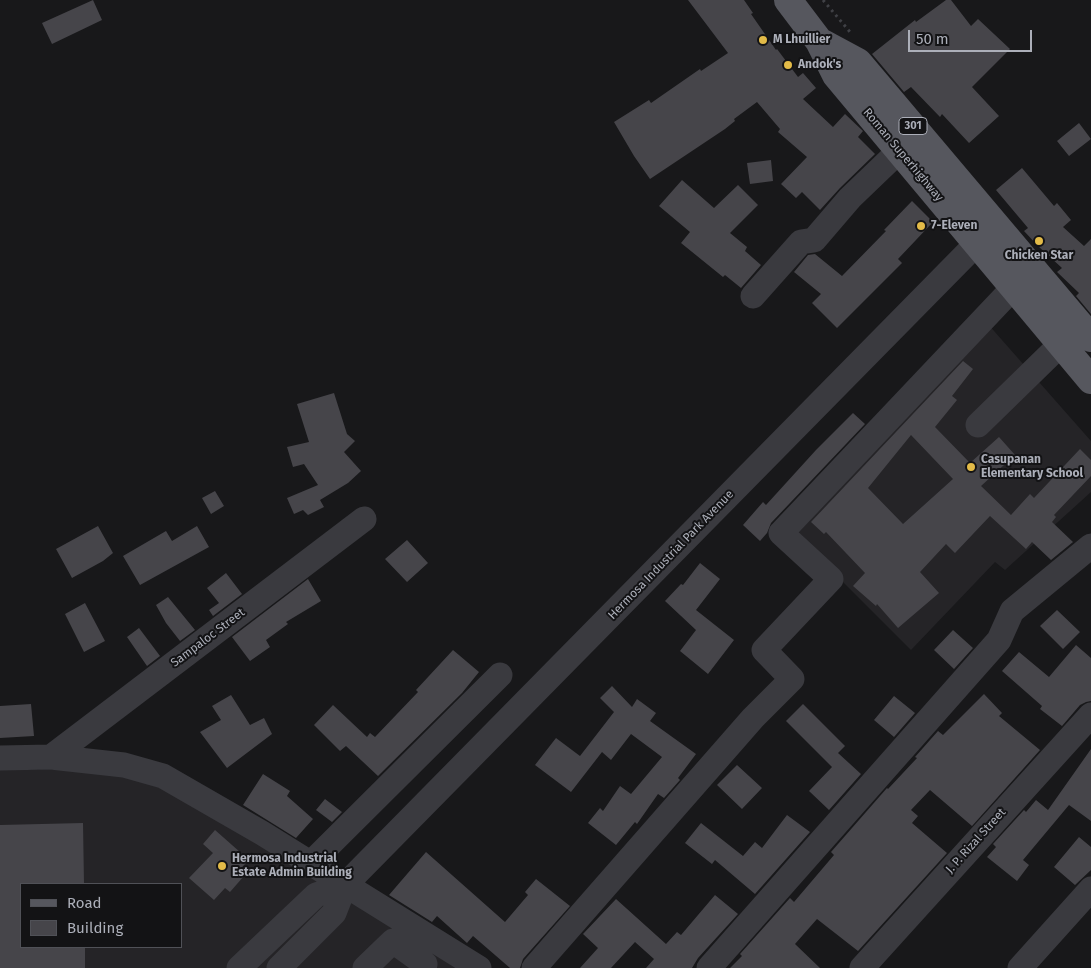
<!DOCTYPE html>
<html>
<head>
<meta charset="utf-8">
<style>
	body { margin:0 }
	#map { position:relative; width:1091px; height:968px; overflow:hidden; background:#18181a; font-family:"Fira Sans",sans-serif }
	canvas { display:block }
	.legend { position:absolute; left:20px; top:883px; width:162px; height:65px; box-sizing:border-box; background:#131315; border:1px solid #505157; margin:0; padding:6px 9px; list-style:none; font-size:15px; color:#acafb9 }
	.legend li { display:flex; align-items:center; gap:10px; height:25px }
	.legend b { width:25px; border:1px solid #505157 }
	.scale { position:absolute; left:908px; top:30px; width:124px; height:22px; box-sizing:border-box; border:2px solid #acafb9; border-top:0; padding-left:6px; font-size:15px; line-height:18px; white-space:nowrap; color:#acafb9; -webkit-text-stroke:4px #131315; paint-order:stroke }
</style>
</head>
<body>
<div id="map">
<canvas width="1091" height="968"></canvas>
<ul class="legend">
<li><b style="height:6px;background:#56575e"></b>Road</li>
<li><b style="height:14px;background:#46454a"></b>Building</li>
</ul>
<div class="scale">50 m</div>
</div>
<script>
const ctx = document.querySelector('canvas').getContext('2d');
ctx.lineJoin = 'round';
function fill(path, color) { ctx.fillStyle = color; ctx.fill(path, 'evenodd'); }
const toPath = rows => new Path2D(rows.map(r => 'M' + r).join(''));
function trace(path, color, width, dash) { ctx.strokeStyle = color; ctx.lineWidth = width; ctx.lineCap = dash ? 'butt' : 'round'; ctx.setLineDash(dash || []); ctx.stroke(path); }
function label(font, color, halo, rows, align = 'center') {
  ctx.font = font + ' "Fira Sans",sans-serif'; ctx.lineWidth = 4; ctx.setLineDash([]); ctx.textBaseline = 'middle'; ctx.strokeStyle = halo; ctx.fillStyle = color; for (const [text, x, y, turn = 0] of rows) {
    ctx.save(); ctx.translate(x, y); ctx.rotate((+turn || 0) * Math.PI / 180); ctx.textAlign = isNaN(turn) ? turn : align; if (halo) ctx.strokeText(text, 0, 0); ctx.fillText(text, 0, 0); ctx.restore();
  }
}
fill(toPath([
	[987,323,1091,441,1091,492,1005,570,995,562,911,650,791,530],
	[124,769,168,781,462,968,0,968,0,770],
	[21,884,181,884,181,947,21,947]
]), '#252427');
fill(toPath([
	[93,0,102,20,52,44,42,23],
	[688,0,744,0,753,13,751,14,776,50,777,49,798,77,803,73,816,88,803,99,833,127,845,114,863,131,858,137,875,154,840,188,820,210,802,192,796,198,781,184,807,157,778,132,780,129,757,102,734,119,735,121,725,129,650,179,634,156,614,122,649,100,651,103,700,69,701,71,728,53],
	[946,0,951,0,971,26,978,19,1010,49,972,87,999,116,969,143,942,114,940,117,911,87,904,92,872,54,915,20,916,22],
	[1079,123,1091,139,1069,156,1057,141],
	[771,160,773,181,750,184,747,163],
	[1022,168,1054,206,1057,203,1071,220,1063,227,1084,246,1091,239,1091,314,1076,296,1079,293,1057,272,1062,268,1038,246,1024,231,1028,228,996,190],
	[682,180,714,208,738,185,758,205,730,233,747,247,745,251,761,265,741,288,725,275,723,277,681,243,690,232,659,206],
	[912,201,933,222,898,259,902,263,837,328,812,303,821,294,794,272,808,255,815,254,842,276,886,231,884,230],
	[963,361,973,369,952,396,957,400,935,427,970,463,999,437,1015,455,981,486,1011,515,1030,494,1034,498,1080,449,1091,460,1091,476,1054,515,1056,517,1052,522,1073,542,1051,560,1032,542,1026,549,990,516,955,553,946,544,920,572,939,593,898,628,877,604,876,606,853,586,865,573,826,532,824,534,811,522],
	[911,435,953,479,903,524,868,488],
	[334,393,347,434,355,441,344,452,361,471,348,483,320,500,324,507,308,515,303,510,294,514,287,498,318,485,304,464,293,467,287,447,309,442,297,404],
	[853,413,865,424,771,523,767,533,760,541,743,525,763,502,766,505,816,450],
	[215,491,224,506,211,514,202,498],
	[98,526,113,553,103,561,72,578,56,549],
	[197,526,209,547,140,585,123,556,166,531,172,541],
	[407,540,428,563,407,582,385,559],
	[700,563,720,579,696,610,734,640,708,674,680,651,696,630,665,601,681,584,683,585],
	[226,573,242,594,213,616,209,610,219,603,207,588],
	[308,579,321,601,286,622,288,624,266,640,270,647,250,661,232,637],
	[168,597,195,630,180,641,166,623,156,605],
	[85,603,105,641,84,652,65,614],
	[1057,610,1080,632,1063,649,1040,626],
	[139,628,160,656,147,666,127,637],
	[953,630,973,648,954,669,934,650],
	[1076,645,1091,658,1091,701,1086,702,1080,705,1062,726,1040,709,1042,706,1002,671,1019,652,1049,677],
	[453,650,479,672,462,693,378,776,346,746,340,751,314,725,333,705,367,737,370,733,375,737,418,692,416,690],
	[612,686,632,707,637,699,656,713,650,721,696,754,678,778,680,780,664,798,658,794,637,824,635,822,616,845,588,823,600,808,603,811,620,786,631,794,662,757,631,734,611,760,602,752,571,792,535,765,556,738,580,756,614,712,600,698],
	[984,694,1002,713,999,716,1040,750,972,826,930,790,911,810,918,816,912,823,947,853,858,951,817,919,795,944,820,968,730,968,742,956,740,954,790,898,794,902,834,855,831,852,887,788,888,789,917,758,915,757,938,731,943,735],
	[231,695,250,725,264,718,272,734,227,768,200,732,221,720,212,706],
	[894,696,915,713,894,737,874,720],
	[31,704,34,736,0,738,0,706],
	[803,704,845,746,838,753,861,774,829,810,809,791,832,767,786,721],
	[1091,749,1091,821,1069,805,1023,860,1029,865,1017,881,987,857,996,847,993,844,1024,810,1026,812,1036,800,1048,810],
	[737,765,762,788,742,809,717,785],
	[263,774,290,791,287,796,313,819,296,838,243,805],
	[325,799,342,812,332,822,316,810],
	[787,815,810,832,755,894,715,860,712,864,685,843,701,823,743,856,755,842,762,848],
	[83,823,84,884,21,884,21,947,85,947,85,968,0,968,0,825],
	[215,830,249,860,238,871,244,876,230,892,225,888,214,900,189,878,213,853,203,844],
	[1079,837,1091,847,1091,870,1075,885,1054,867],
	[426,852,505,922,528,895,525,892,536,879,570,906,523,959,520,968,510,968,473,936,467,943,437,916,432,922,389,895],
	[715,895,738,914,698,958,692,968,646,968,654,959,635,942,611,968,580,968,598,948,583,934,616,899,666,944,677,932,681,935]
]), '#46454a');
trace(toPath([
	[823,0,850,32]
]), '#404146', 3, [2.5, 4]);
trace(toPath([
	[753,296,801,242,814,240,850,198,899,151],
	[978,425,1061,344],
	[51,757,364,519],
	[0,758,51,757,124,765,163,776,262,833,479,968],
	[311,863,500,675],
	[239,968,316,895,345,885],
	[279,968,334,913,345,885,990,230],
	[365,968,393,941,425,964],
	[534,968,753,718,792,679,764,650,831,579,781,533,1014,287],
	[709,968,999,640,1012,611,1091,546],
	[862,968,1091,715],
	[1020,968,1091,889]
]), '#3a3a3f', 25);
trace(toPath([
	[788,0,819,41,836,75,1091,380],
	[819,41,858,62,1091,338]
]), '#56575e', 28);
for (const [x, y, r, color] of [
	[763,40,5,"#e3bb48"],
	[788,65,5,"#e3bb48"],
	[921,226,5,"#e3bb48"],
	[1039,241,5,"#e3bb48"],
	[971,467,5,"#e3bb48"],
	[222,866,5,"#e3bb48"]
]) { const dot = new Path2D(); dot.arc(x, y, r, 0, 2 * Math.PI); ctx.fillStyle = color; ctx.fill(dot); trace(dot, '#131315', 2); }
for (const [x, y, w] of [
	[913,126,28]
]) { const box = new Path2D(); box.roundRect(x - w / 2, y - 8.5, w, 17, 4); ctx.fillStyle = '#131315'; ctx.fill(box); trace(box, '#acafb9', 1); }
label('bold 11px', '#acafb9', null, [
	["301",913,126]
]);
label('bold 12px', '#acafb9', '#131315', [
	["M Lhuillier",773,40],
	["Andok's",798,65],
	["7-Eleven",931,226],
	["Chicken Star",1039,256,"center"],
	["Casupanan",981,460],
	["Elementary School",981,474],
	["Hermosa Industrial",232,859],
	["Estate Admin Building",232,873]
], 'left');
label('12px', '#acafb9', '#131315', [
	["Roman Superhighway",903,155,50],
	["Hermosa Industrial Park Avenue",671,555,-46],
	["Sampaloc Street",208,638,-37],
	["J. P. Rizal Street",976,841,-48]
]);
</script>
</body>
</html>
